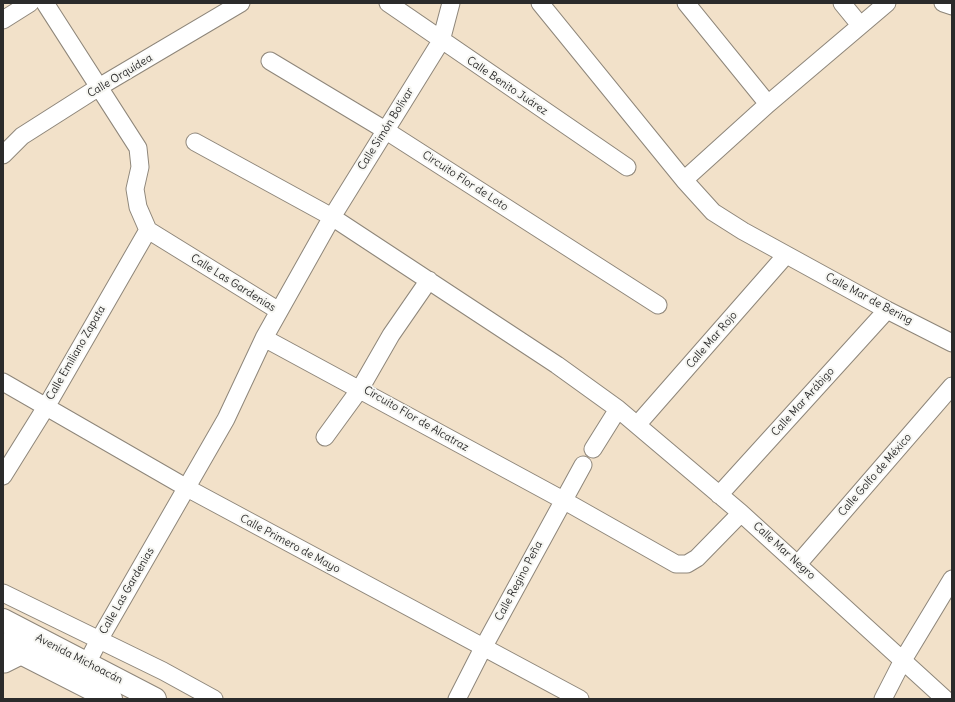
<!DOCTYPE html>
<html>
<head>
<meta charset="utf-8">
<style>
	body { margin:0 }
	#map { position:relative; width:955px; height:702px; overflow:hidden; background:#f2e1c9; font-family:Delius,sans-serif }
	canvas { display:block }
	.frame { position:absolute; inset:0; border:4px solid #2b2b2b; pointer-events:none }
</style>
</head>
<body>
<div id="map">
<canvas width="955" height="702"></canvas>
<div class="frame"></div>
</div>
<script>
const ctx = document.querySelector('canvas').getContext('2d');
ctx.lineJoin = 'round';
const toPath = rows => new Path2D(rows.map(r => 'M' + r).join(''));
function trace(path, color, width, dash) { ctx.strokeStyle = color; ctx.lineWidth = width; ctx.lineCap = dash ? 'butt' : 'round'; ctx.setLineDash(dash || []); ctx.stroke(path); }
function label(font, color, halo, rows, align = 'center') {
  ctx.font = font + ' Delius,sans-serif'; ctx.lineWidth = 4; ctx.setLineDash([]); ctx.textBaseline = 'middle'; ctx.strokeStyle = halo; ctx.fillStyle = color; for (const [text, x, y, turn = 0] of rows) {
    ctx.save(); ctx.translate(x, y); ctx.rotate((+turn || 0) * Math.PI / 180); ctx.textAlign = isNaN(turn) ? turn : align; if (halo) ctx.strokeText(text, 0, 0); ctx.fillText(text, 0, 0); ctx.restore();
  }
}
const street = toPath([
	[45,3,138,148,140,167,135,189,138,207,148,230,279,311],
	[388,3,627,167],
	[540,3,684,180,713,212,743,231,887,310,952,343],
	[686,3,768,104],
	[842,3,860,25],
	[943,3,952,6],
	[3,20,30,3],
	[270,61,385,130,658,305],
	[195,142,332,217,557,365,618,409,741,513,945,699],
	[3,155,22,136,99,87,241,3],
	[684,180,768,104,887,3],
	[264,338,563,500,676,564,687,564,697,558,741,513],
	[3,382,187,488,580,699],
	[637,425,786,255],
	[325,437,360,389,391,335,429,280],
	[593,449,618,409],
	[3,476,46,407,148,230],
	[719,495,887,310],
	[798,564,952,386],
	[3,593,163,671,214,699],
	[87,663,99,640,226,419,264,338,332,217,441,41,451,3],
	[3,664,5,664,23,655],
	[457,699,483,648,583,465],
	[883,699,903,660,952,579]
]);
const primary = toPath([
	[3,620,155,699],
	[3,644,111,699]
]);
trace(street, '#8e867a', 19);
trace(primary, '#8e867a', 24);
trace(street, '#fff', 17);
trace(primary, '#fff', 22);
label('11px', '#2b2b2b', '#f6f6f2', [
	["Calle Orquídea",120,76,-31],
	["Calle Benito Juárez",507,86,34],
	["Calle Simón Bolívar",386,129,-58],
	["Circuito Flor de Loto",465,181,33],
	["Calle Las Gardenias",233,283,32],
	["Calle Mar de Bering",869,299,28],
	["Calle Mar Rojo",712,340,-49],
	["Calle Emiliano Zapata",76,353,-60],
	["Calle Mar Arábigo",803,402,-48],
	["Circuito Flor de Alcatraz",416,419,30],
	["Calle Golfo de México",875,475,-49],
	["Calle Primero de Mayo",290,544,28],
	["Calle Mar Negro",784,551,42],
	["Calle Regino Peña",519,581,-62],
	["Calle Las Gardenias",127,591,-60],
	["Avenida Michoacán",79,659,27]
]);
</script>
</body>
</html>
